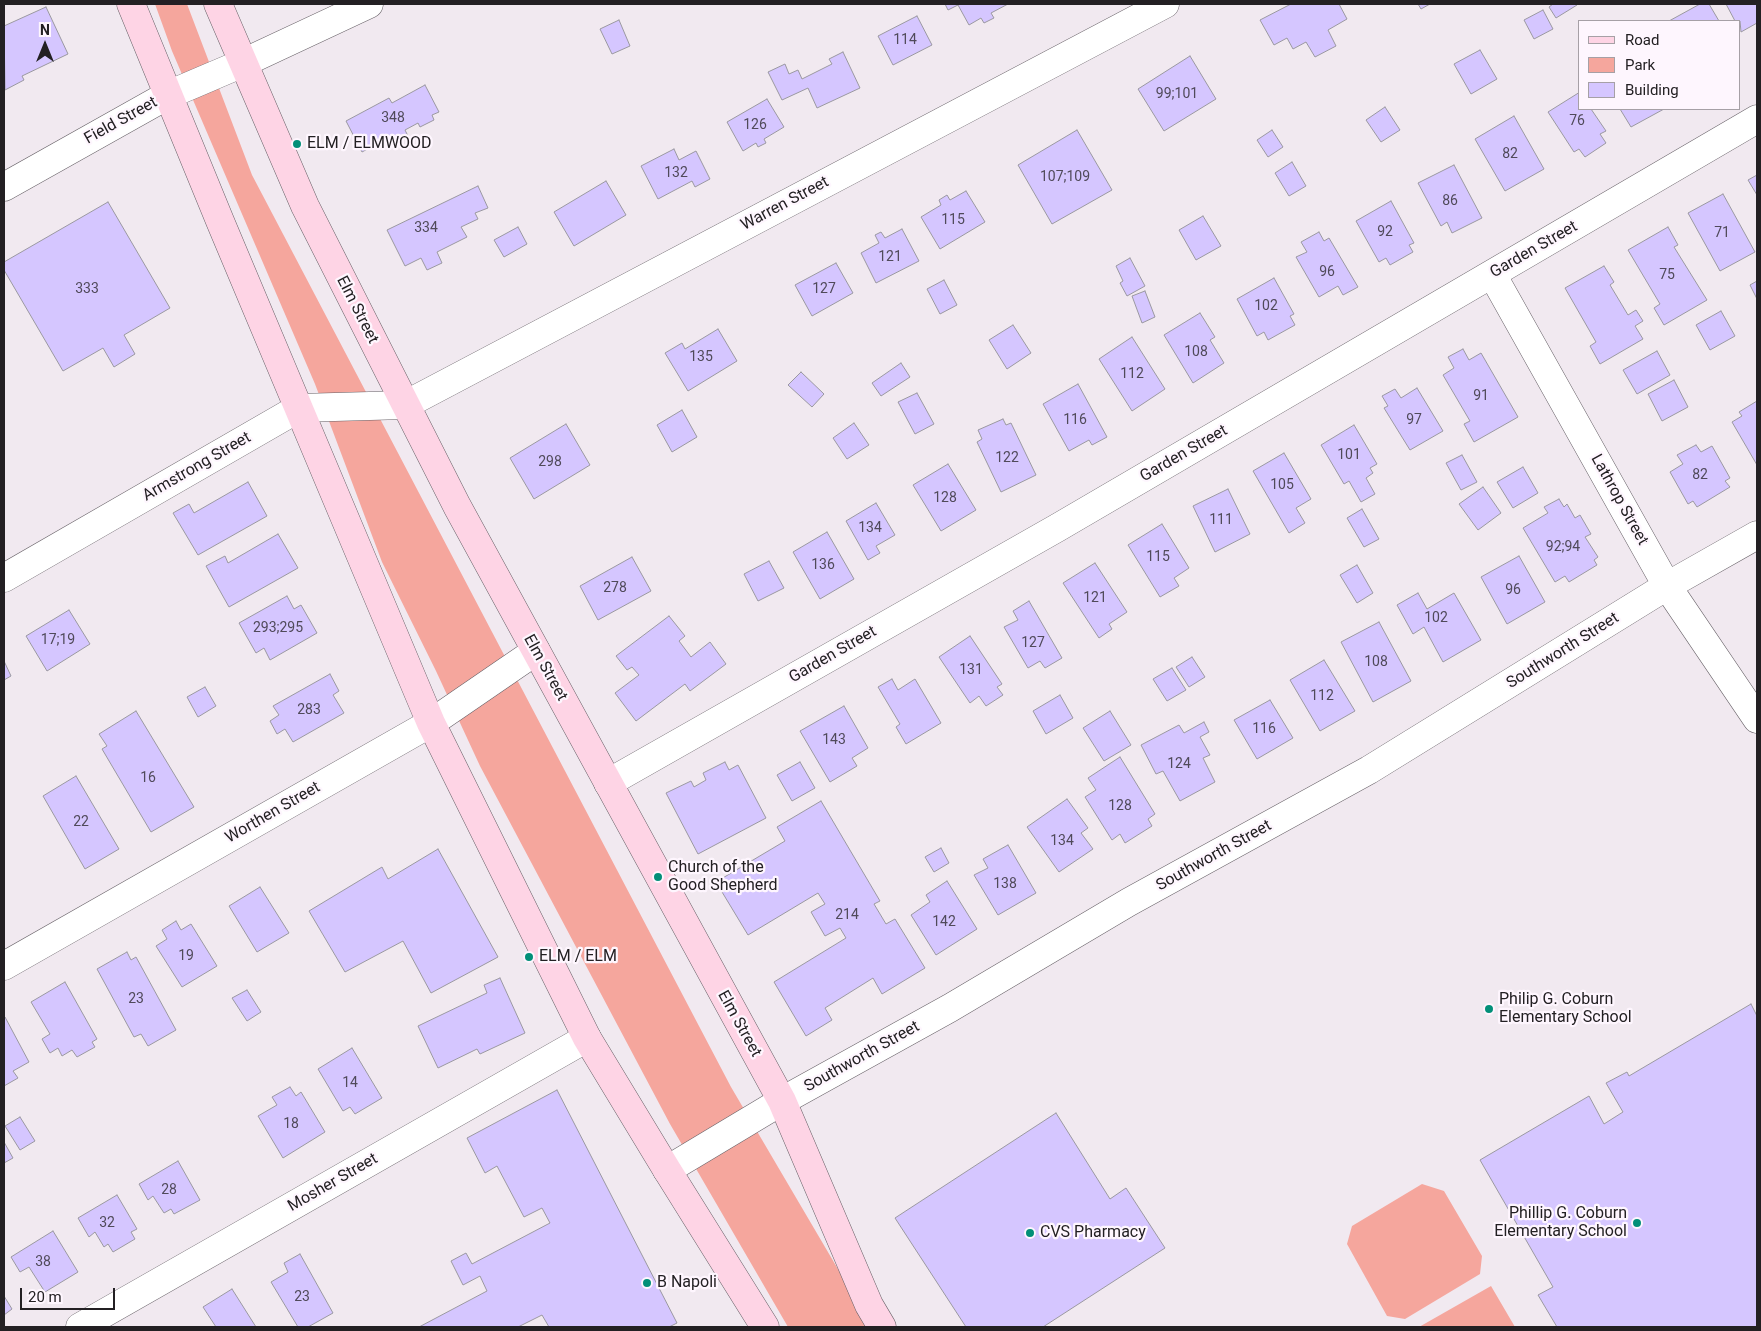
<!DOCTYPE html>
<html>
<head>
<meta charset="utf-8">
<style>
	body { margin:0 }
	#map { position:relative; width:1761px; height:1331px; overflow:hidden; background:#f1e9f0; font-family:Roboto,sans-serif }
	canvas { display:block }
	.frame { position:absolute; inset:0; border:5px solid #232023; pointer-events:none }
	.legend { position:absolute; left:1578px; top:20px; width:162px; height:90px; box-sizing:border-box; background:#fef6fe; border:1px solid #a6a0a6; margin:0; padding:6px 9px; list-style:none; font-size:15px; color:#232023 }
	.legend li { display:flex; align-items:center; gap:10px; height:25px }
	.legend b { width:25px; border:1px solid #a6a0a6 }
	.north { position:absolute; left:20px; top:20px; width:50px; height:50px; -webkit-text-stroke:4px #fef6fe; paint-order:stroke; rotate:0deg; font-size:14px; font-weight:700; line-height:20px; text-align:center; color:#232023 }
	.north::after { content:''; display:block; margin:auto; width:18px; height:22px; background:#232023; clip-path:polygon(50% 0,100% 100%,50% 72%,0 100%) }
	.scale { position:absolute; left:20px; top:1288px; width:95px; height:22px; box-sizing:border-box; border:2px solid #232023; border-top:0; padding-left:6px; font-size:15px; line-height:18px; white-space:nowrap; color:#232023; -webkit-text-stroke:4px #fef6fe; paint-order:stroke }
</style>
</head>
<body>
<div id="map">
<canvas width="1761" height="1331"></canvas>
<div class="frame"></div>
<ul class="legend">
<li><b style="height:6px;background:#fed4e5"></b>Road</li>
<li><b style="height:14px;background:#f5a69d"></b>Park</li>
<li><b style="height:14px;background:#d5c6ff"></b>Building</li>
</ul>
<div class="north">N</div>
<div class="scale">20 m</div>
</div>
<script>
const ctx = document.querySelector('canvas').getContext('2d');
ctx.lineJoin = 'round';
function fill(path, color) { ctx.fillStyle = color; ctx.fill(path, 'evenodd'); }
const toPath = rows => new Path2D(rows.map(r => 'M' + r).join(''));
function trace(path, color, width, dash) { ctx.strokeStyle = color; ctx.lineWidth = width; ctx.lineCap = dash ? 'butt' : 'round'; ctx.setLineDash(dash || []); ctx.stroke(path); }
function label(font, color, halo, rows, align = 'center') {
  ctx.font = font + ' Roboto,sans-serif'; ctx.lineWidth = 4.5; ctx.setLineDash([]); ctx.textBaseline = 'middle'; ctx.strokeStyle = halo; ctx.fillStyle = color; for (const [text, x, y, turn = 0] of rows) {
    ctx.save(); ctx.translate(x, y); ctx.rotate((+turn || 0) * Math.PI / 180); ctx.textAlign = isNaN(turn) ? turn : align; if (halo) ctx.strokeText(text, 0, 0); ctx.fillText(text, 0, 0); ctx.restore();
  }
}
fill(toPath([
	[155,4,187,4,252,175,731,1087,872,1327,788,1327,670,1124,480,766,436,671,382,562,315,384,172,51],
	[1422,1184,1444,1191,1482,1256,1480,1274,1405,1319,1387,1316,1347,1244,1352,1226],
	[1491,1286,1515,1327,1419,1327]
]), '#f5a69d');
const building = toPath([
	[945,4,1008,4,991,13,994,18,984,23,981,18,969,25,958,5,948,10,945,4],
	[1291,4,1339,4,1347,19,1328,30,1336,46,1315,57,1306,42,1293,49,1287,38,1274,45,1260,20,1291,4],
	[1418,4,1430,4,1421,9,1418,4],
	[1553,4,1576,4,1577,5,1556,18,1549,7,1553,4],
	[1700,4,1709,4,1719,21,1669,21,1700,4],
	[1726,4,1757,4,1757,23,1741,32,1740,21,1735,21,1726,4],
	[46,7,68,54,22,76,24,80,5,90,4,26,46,7],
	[1543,10,1553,29,1534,39,1524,20,1543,10],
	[917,16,932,45,893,65,878,36,917,16],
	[619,20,630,46,612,54,600,29,619,20],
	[1480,50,1497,79,1471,94,1454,64,1480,50],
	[843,52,860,88,817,108,808,88,782,100,768,72,785,64,789,74,798,70,802,79,832,64,829,59,843,52],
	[1190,56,1216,99,1164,131,1138,89,1190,56],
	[425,85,439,112,432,115,434,120,420,127,418,123,405,130,408,136,392,145,388,138,362,152,346,121,389,98,392,103,425,85],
	[1580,92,1580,109,1591,109,1606,131,1600,134,1606,143,1585,157,1579,149,1574,152,1548,112,1580,92],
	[767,99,784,127,764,139,766,143,758,147,756,143,743,151,727,122,767,99],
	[1385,107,1400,130,1381,142,1366,120,1385,107],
	[1620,109,1664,109,1631,127,1620,109],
	[1514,116,1544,169,1505,191,1475,139,1514,116],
	[1077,130,1112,190,1052,224,1018,165,1077,130],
	[1272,130,1283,147,1268,157,1257,140,1272,130],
	[674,149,679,160,696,151,710,179,695,187,692,181,658,199,641,166,674,149],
	[1292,162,1306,186,1289,196,1275,173,1292,162],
	[1454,165,1482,218,1452,233,1447,222,1441,226,1418,183,1454,165],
	[1757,175,1757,195,1748,180,1757,175],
	[606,181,626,215,574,246,554,212,606,181],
	[478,186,488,208,475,213,478,219,461,227,467,237,437,252,442,263,427,270,421,258,405,266,387,230,478,186],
	[966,191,985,222,940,249,921,217,941,205,939,200,947,195,950,200,966,191],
	[1723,194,1755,252,1720,271,1688,213,1723,194],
	[1391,201,1414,243,1409,245,1413,252,1390,265,1386,258,1379,262,1356,221,1391,201],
	[108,202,170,308,124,335,135,354,114,367,103,348,63,371,4,270,4,262,108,202],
	[1203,216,1221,246,1196,260,1179,230,1203,216],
	[518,227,527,244,504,257,494,240,518,227],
	[1668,227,1678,245,1674,247,1707,300,1664,325,1654,308,1660,304,1628,250,1668,227],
	[902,229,919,261,876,283,861,253,879,243,875,235,881,232,885,238,902,229],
	[1319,232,1324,241,1329,238,1358,287,1343,295,1338,286,1319,297,1296,257,1307,252,1301,242,1319,232],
	[1130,258,1145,286,1127,296,1120,283,1123,281,1116,266,1130,258],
	[836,263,853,293,812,316,795,285,836,263],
	[1604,266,1614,282,1610,285,1628,315,1636,310,1643,321,1635,326,1643,339,1600,364,1590,346,1596,342,1565,288,1604,266],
	[1274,278,1294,314,1290,316,1295,325,1268,340,1264,332,1257,336,1237,299,1274,278],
	[944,280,957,305,940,314,927,289,944,280],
	[1757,281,1757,299,1750,285,1757,281],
	[1145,291,1155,317,1142,323,1132,296,1145,291],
	[1721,311,1735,336,1710,350,1696,325,1721,311],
	[1200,313,1215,337,1210,340,1224,363,1193,383,1164,335,1200,313],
	[1013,325,1031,353,1007,369,989,340,1013,325],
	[718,329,737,361,688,391,665,353,682,343,685,349,718,329],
	[1132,337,1165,389,1132,411,1099,359,1132,337],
	[1463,349,1469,360,1481,353,1518,417,1474,442,1464,424,1470,421,1443,375,1454,368,1448,357,1463,349],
	[1657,351,1670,375,1637,394,1623,370,1657,351],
	[901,363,910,377,881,396,872,383,901,363],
	[801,372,824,394,812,407,788,385,801,372],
	[1674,380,1688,407,1662,421,1648,394,1674,380],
	[1078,384,1107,437,1092,445,1089,440,1069,451,1043,404,1078,384],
	[1417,388,1443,431,1410,450,1384,408,1388,406,1382,396,1395,389,1401,398,1417,388],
	[917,393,934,424,915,434,898,402,917,393],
	[1757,401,1757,465,1732,422,1742,416,1739,412,1757,401],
	[682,410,697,437,672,452,657,425,682,410],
	[1003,419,1006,425,1011,423,1036,475,1001,492,977,442,982,439,978,430,1003,419],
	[854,423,869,445,847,459,833,438,854,423],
	[566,424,590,465,534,499,510,458,566,424],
	[1354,425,1377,464,1370,468,1373,473,1366,478,1375,494,1361,502,1349,481,1344,484,1321,445,1354,425],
	[1696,445,1701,452,1712,446,1730,478,1725,481,1730,487,1697,507,1693,501,1688,504,1670,472,1683,464,1677,455,1696,445],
	[1284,453,1311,499,1296,508,1305,523,1289,533,1253,471,1284,453],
	[1462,455,1477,482,1461,490,1446,463,1462,455],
	[948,464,976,510,941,531,913,485,948,464],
	[1523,467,1538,493,1513,508,1497,482,1523,467],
	[248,482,267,516,198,555,173,513,189,504,194,513,248,482],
	[1483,487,1501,513,1478,530,1459,504,1483,487],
	[1228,489,1250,534,1215,552,1193,506,1228,489],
	[1559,499,1564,507,1567,504,1575,518,1580,515,1591,534,1585,537,1598,557,1594,560,1597,565,1569,582,1565,576,1555,582,1523,528,1548,513,1544,507,1559,499],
	[876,503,895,535,876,546,880,553,868,560,846,521,876,503],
	[1362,509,1379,539,1364,547,1347,518,1362,509],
	[1162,524,1189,568,1174,578,1179,586,1160,597,1128,545,1162,524],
	[827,532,854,579,820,599,793,552,827,532],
	[278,534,298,568,229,607,206,566,225,556,228,563,278,534],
	[1519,556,1545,602,1507,624,1481,577,1519,556],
	[632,557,651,591,598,620,580,586,632,557],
	[769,561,784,588,758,601,744,574,769,561],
	[1095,563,1127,612,1109,624,1112,629,1099,638,1063,583,1095,563],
	[1357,565,1373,593,1357,603,1340,575,1357,565],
	[1418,593,1427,609,1454,593,1481,640,1443,662,1424,627,1413,634,1397,605,1418,593],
	[287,596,294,609,301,605,317,633,270,660,264,648,256,653,239,623,287,596],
	[1029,601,1062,658,1045,668,1040,661,1028,668,1004,627,1018,620,1013,611,1029,601],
	[69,610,90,644,47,671,26,636,69,610],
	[669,616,685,636,679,641,691,657,710,642,726,664,690,691,685,684,636,721,615,693,639,675,632,667,627,670,616,656,669,616],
	[1379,622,1411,681,1373,702,1341,642,1379,622],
	[970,636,1002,684,997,687,1003,695,986,706,979,696,970,703,939,657,970,636],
	[1192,657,1205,677,1189,687,1176,667,1192,657],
	[1324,660,1355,711,1320,731,1290,680,1324,660],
	[4,661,11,676,4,680,4,661],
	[1172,668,1186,690,1167,701,1153,679,1172,668],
	[330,674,339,691,333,695,344,713,293,742,285,729,277,734,270,721,279,715,273,706,330,674],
	[892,679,898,690,915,679,941,723,906,744,896,727,900,724,878,687,892,679],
	[205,687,216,706,198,717,187,697,205,687],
	[1060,695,1073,718,1046,734,1033,711,1060,695],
	[1270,700,1293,738,1257,759,1234,720,1270,700],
	[844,706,868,748,852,758,857,766,830,782,800,731,844,706],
	[136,711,194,807,151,832,102,749,107,746,99,734,136,711],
	[1110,711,1131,745,1104,761,1083,728,1110,711],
	[1204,722,1209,732,1200,737,1210,755,1203,758,1215,782,1180,801,1163,771,1156,774,1141,745,1179,725,1184,733,1204,722],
	[1120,757,1155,814,1148,819,1152,826,1125,843,1120,834,1112,840,1085,797,1096,790,1088,778,1120,757],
	[725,762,729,770,738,765,766,818,698,854,666,793,691,781,694,787,706,780,703,773,725,762],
	[800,762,815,788,792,801,777,775,800,762],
	[76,776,119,849,85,869,43,796,76,776],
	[1067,799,1088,828,1081,833,1093,849,1059,872,1027,827,1067,799],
	[821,801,880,901,874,904,886,924,895,919,925,968,882,994,873,978,825,1008,832,1020,806,1036,774,982,846,938,840,928,825,936,811,912,825,904,818,893,748,935,716,882,785,841,777,827,821,801],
	[1008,845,1036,893,998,915,974,875,988,868,983,859,1008,845],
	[941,848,949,863,934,872,925,857,941,848],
	[438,849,498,957,431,993,403,941,345,972,309,911,382,867,388,879,438,849],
	[947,881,977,929,936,955,911,915,930,902,926,895,947,881],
	[260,887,289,933,257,952,229,906,260,887],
	[176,921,181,930,191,924,217,966,182,987,156,946,167,939,162,930,176,921],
	[127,952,131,960,136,957,176,1030,148,1046,141,1034,134,1037,97,969,127,952],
	[500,978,525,1033,480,1054,477,1049,438,1068,418,1026,487,993,484,985,500,978],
	[65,982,97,1039,92,1042,95,1047,77,1057,72,1050,62,1056,58,1048,50,1053,42,1039,50,1034,31,1002,65,982],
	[247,990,261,1012,247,1021,232,998,247,990],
	[1751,1004,1757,1016,1757,1327,1557,1327,1538,1295,1553,1287,1480,1160,1589,1096,1604,1124,1623,1112,1606,1083,1627,1072,1629,1076,1751,1004],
	[4,1017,5,1017,29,1062,13,1071,18,1078,4,1086,4,1017],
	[352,1048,382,1098,355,1114,350,1107,343,1111,318,1069,352,1048],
	[290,1087,296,1096,301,1092,325,1132,283,1158,258,1116,277,1105,272,1097,290,1087],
	[557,1090,677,1323,669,1327,549,1327,542,1315,518,1327,419,1327,487,1291,480,1276,463,1285,451,1261,466,1253,472,1264,550,1223,542,1208,524,1217,497,1166,485,1173,467,1138,557,1090],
	[1056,1113,1110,1199,1126,1188,1165,1248,1043,1327,966,1327,895,1218,1056,1113],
	[20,1117,35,1141,20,1150,5,1126,20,1117],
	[4,1142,13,1158,4,1163,4,1142],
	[178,1161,200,1200,174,1214,171,1209,164,1213,153,1196,148,1200,139,1184,178,1161],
	[117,1195,137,1229,131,1232,135,1239,113,1252,108,1244,104,1247,95,1232,89,1237,78,1218,117,1195],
	[53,1231,78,1272,45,1292,29,1267,20,1272,11,1257,53,1231],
	[300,1254,333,1313,308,1327,298,1327,271,1282,288,1272,284,1263,300,1254],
	[232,1289,256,1327,216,1327,203,1307,232,1289],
	[4,1296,12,1309,4,1315,4,1296]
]);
fill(building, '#d5c6ff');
trace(building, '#9a98a0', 1);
const street = toPath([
	[4,187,168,95,243,63,369,4],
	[1492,274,1667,586,1757,719],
	[4,578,299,408,405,405,1165,4],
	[608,783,1057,528,1757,119],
	[4,966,431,723,536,651],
	[667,1170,782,1101,950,1008,1129,902,1369,770,1667,586,1757,535],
	[80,1327,587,1038]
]);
const secondary = toPath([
	[131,4,220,221,431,723,587,1038,667,1170,765,1327],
	[218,4,305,206,457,506,782,1101,869,1305,882,1327]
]);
trace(street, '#686268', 29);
trace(secondary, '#686268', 29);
trace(street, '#fff', 28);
trace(secondary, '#fed4e5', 28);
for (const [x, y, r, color] of [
	[297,144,5,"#028f78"],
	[658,877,5,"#028f78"],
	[529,957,5,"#028f78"],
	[1489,1009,5,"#028f78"],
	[1637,1223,5,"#028f78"],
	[1030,1233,5,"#028f78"],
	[647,1283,5,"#028f78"]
]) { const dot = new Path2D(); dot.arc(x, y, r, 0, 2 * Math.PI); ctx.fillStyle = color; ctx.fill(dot); trace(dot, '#fef6fe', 2); }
label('14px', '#504a5a', null, [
	["114",905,40],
	["99;101",1177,94],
	["348",393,118],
	["76",1577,121],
	["126",755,125],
	["82",1510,154],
	["132",676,173],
	["107;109",1065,177],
	["86",1450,201],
	["115",953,220],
	["334",426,228],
	["92",1385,232],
	["71",1722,233],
	["121",890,257],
	["96",1327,272],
	["75",1667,275],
	["333",87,289],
	["127",824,289],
	["102",1266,306],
	["108",1196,352],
	["135",701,357],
	["112",1132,374],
	["91",1481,396],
	["116",1075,420],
	["97",1414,420],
	["101",1349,455],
	["122",1007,458],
	["298",550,462],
	["82",1700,475],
	["105",1282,485],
	["128",945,498],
	["111",1221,520],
	["134",870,528],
	["92;94",1563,547],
	["115",1158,557],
	["136",823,565],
	["278",615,588],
	["96",1513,590],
	["121",1095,598],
	["102",1436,618],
	["293;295",278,628],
	["17;19",58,640],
	["127",1033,643],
	["108",1376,662],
	["131",971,670],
	["112",1322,696],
	["283",309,710],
	["116",1264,729],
	["143",834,740],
	["124",1179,764],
	["16",148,778],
	["128",1120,806],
	["22",81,822],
	["134",1062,841],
	["138",1005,884],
	["214",847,915],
	["142",944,922],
	["19",186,956],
	["23",136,999],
	["14",350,1083],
	["18",291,1124],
	["28",169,1190],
	["32",107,1223],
	["38",43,1262],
	["23",302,1297]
]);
label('16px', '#232023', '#fef6fe', [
	["Field Street",121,121,-29],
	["Warren Street",785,204,-28],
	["Garden Street",1534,250,-30],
	["Elm Street",357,310,63],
	["Garden Street",1184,454,-30],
	["Armstrong Street",197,467,-30],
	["Lathrop Street",1619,500,61],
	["Southworth Street",1563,651,-32],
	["Garden Street",833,655,-30],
	["Elm Street",545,668,61],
	["Worthen Street",273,813,-30],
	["Southworth Street",1214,856,-29],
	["Elm Street",739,1024,61],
	["Southworth Street",862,1057,-29],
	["Mosher Street",333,1183,-30]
]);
label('16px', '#232023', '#fef6fe', [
	["ELM / ELMWOOD",307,144],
	["Church of the",668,868],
	["Good Shepherd",668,886],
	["ELM / ELM",539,957],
	["Philip G. Coburn",1499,1000],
	["Elementary School",1499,1018],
	["Phillip G. Coburn",1627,1214,"right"],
	["Elementary School",1627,1232,"right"],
	["CVS Pharmacy",1040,1233],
	["B Napoli",657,1283]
], 'left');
</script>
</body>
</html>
